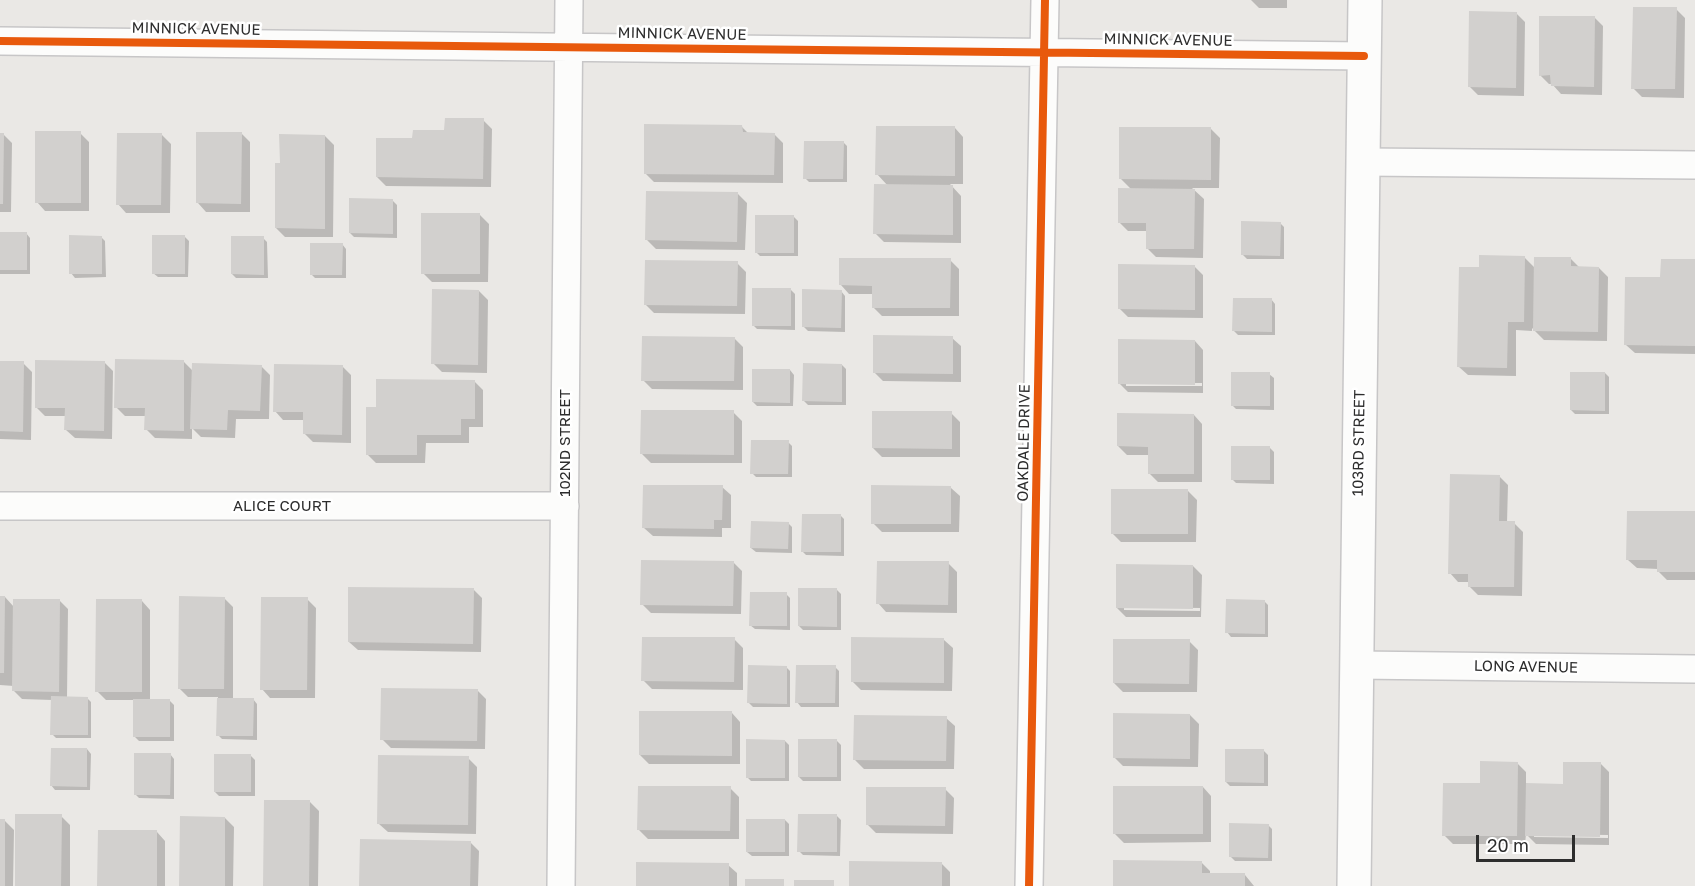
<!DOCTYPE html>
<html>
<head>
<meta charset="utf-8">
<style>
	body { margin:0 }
	#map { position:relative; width:1695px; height:886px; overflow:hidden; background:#eae8e5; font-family:"Golos Text",sans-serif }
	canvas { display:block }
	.scale { position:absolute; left:1476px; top:835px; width:99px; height:27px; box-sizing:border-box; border:3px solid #2d2d2d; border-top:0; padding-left:8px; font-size:18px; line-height:21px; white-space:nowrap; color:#2d2d2d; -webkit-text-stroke:4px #fff; paint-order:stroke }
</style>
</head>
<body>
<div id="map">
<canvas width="1695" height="886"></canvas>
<div class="scale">20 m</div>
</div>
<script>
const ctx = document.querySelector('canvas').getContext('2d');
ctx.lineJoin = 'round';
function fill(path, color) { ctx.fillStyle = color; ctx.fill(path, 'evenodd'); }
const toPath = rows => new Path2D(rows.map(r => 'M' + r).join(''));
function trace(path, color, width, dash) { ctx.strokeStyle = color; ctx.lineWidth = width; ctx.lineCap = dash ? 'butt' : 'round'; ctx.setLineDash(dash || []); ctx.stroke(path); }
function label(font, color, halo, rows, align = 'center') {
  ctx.font = font + ' "Golos Text",sans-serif'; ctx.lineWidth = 5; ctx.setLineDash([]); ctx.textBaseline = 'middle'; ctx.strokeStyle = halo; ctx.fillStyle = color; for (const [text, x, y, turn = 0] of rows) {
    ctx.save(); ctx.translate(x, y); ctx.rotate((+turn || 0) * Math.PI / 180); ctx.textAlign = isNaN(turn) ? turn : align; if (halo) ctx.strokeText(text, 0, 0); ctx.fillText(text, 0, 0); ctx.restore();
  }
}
fill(toPath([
	[1251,0,1287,0,1287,8,1259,8],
	[1676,9,1685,18,1684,98,1642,97,1633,88],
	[1516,13,1525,22,1524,96,1478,95,1469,86],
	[1594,17,1603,26,1602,95,1561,94,1552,84,1549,84,1540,75],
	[483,120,492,129,491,187,386,186,377,177,414,140],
	[742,127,749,134,774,134,783,143,783,183,654,182,645,173],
	[955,128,963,137,963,184,950,184,961,196,961,243,884,242,875,233,888,186,877,174],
	[1211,129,1220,138,1219,188,1192,188,1204,199,1203,258,1156,257,1147,248,1148,231,1128,231,1119,222,1132,190,1121,179],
	[80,133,89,142,89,211,45,211,37,202],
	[241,133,250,142,250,212,206,212,198,203],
	[0,134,3,134,12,143,11,212,0,212],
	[162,135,171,144,170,213,126,213,118,204],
	[325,136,334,145,333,237,285,237,276,228,281,165],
	[843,142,847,146,847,182,809,182,805,178],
	[738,194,747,203,745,250,656,249,647,240],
	[393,201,397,205,397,238,354,237,350,233],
	[480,215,489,224,488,282,432,282,423,273],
	[794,217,798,221,798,256,760,256,756,252],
	[1280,223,1284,227,1284,259,1247,259,1243,255],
	[0,233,26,233,30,238,30,274,0,274],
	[184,236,189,241,188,277,158,277,153,273],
	[101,237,105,241,106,277,75,278,71,273],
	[263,238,267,242,268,278,236,278,232,274],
	[342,244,346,249,346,278,315,278,311,274],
	[1525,258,1536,269,1571,259,1580,268,1599,268,1608,277,1607,341,1544,340,1532,328,1532,331,1516,330,1516,376,1468,375,1459,367,1480,269],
	[950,260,959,269,959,316,882,316,873,307,873,294,849,294,841,285],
	[1695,261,1695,354,1635,353,1626,345,1662,279],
	[737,263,746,272,745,314,654,313,646,305],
	[1194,266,1203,275,1203,318,1128,317,1119,308],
	[791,290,795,294,795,330,757,329,753,325],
	[479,291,488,300,487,373,442,372,433,363],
	[841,291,845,296,845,332,808,331,804,327],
	[1271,299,1275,304,1275,335,1238,335,1234,331],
	[734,338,743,347,743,390,652,389,643,380],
	[952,338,961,346,961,382,883,381,874,372],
	[1195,341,1203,350,1203,393,1128,392,1119,383],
	[1126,383,1202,383,1202,386,1126,386],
	[104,362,113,371,112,439,75,438,66,430,66,416,45,416,36,407],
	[184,362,193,371,261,366,270,375,269,419,236,419,235,438,201,437,192,428,192,439,155,438,146,429,146,416,125,416,116,407],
	[0,363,23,363,32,372,31,440,0,439],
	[842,365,846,369,846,405,808,405,804,401],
	[342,366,351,375,351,443,313,442,304,433,305,420,283,420,275,411],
	[790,370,794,375,793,406,757,406,753,402],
	[1605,373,1609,377,1609,414,1575,414,1571,410],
	[1269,374,1274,378,1274,410,1236,409,1232,405],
	[474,381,483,390,483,427,469,427,469,443,426,443,425,463,376,463,367,454,377,409],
	[733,412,742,421,742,463,651,463,642,454],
	[951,413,960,422,960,457,882,457,873,448],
	[1194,415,1202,424,1202,482,1158,482,1149,473,1149,455,1127,455,1118,446],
	[788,442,792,446,792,477,756,477,752,473],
	[1270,448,1274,452,1274,484,1236,483,1232,479],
	[1499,476,1508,485,1507,523,1514,523,1523,532,1522,596,1478,595,1469,586,1469,582,1458,582,1450,573],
	[722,487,731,495,731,528,722,528,722,537,653,536,644,528],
	[951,488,960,496,959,532,882,532,873,523],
	[1188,491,1197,500,1196,542,1121,542,1112,533],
	[1695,513,1695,580,1667,580,1658,571,1658,569,1637,568,1628,560],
	[840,515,844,519,844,556,806,555,802,551],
	[788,523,792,527,792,553,756,552,751,548],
	[733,562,742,571,741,614,651,613,642,604],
	[948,563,957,572,957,613,886,612,878,603],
	[1193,566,1202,575,1201,617,1126,617,1117,608],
	[1124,607,1200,608,1200,611,1124,610],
	[473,589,482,598,481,652,358,650,349,642],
	[837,590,841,594,841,630,803,630,799,626],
	[786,594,790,598,790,630,755,629,750,625],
	[0,597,5,597,14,607,59,600,68,609,67,698,87,698,91,702,91,738,56,738,52,734,52,700,22,699,14,691,14,686,0,685],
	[224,598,233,607,233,699,253,699,257,704,257,740,222,739,218,735,218,697,188,697,179,688],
	[307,599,316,608,315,698,270,698,262,689],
	[142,601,150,610,150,701,170,701,174,705,174,741,139,741,135,737,135,700,106,700,97,691],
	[1264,601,1268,605,1268,637,1231,637,1227,632],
	[734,639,743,648,743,690,652,689,643,680],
	[944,640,953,648,952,691,861,690,852,681],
	[1189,641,1198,650,1197,692,1123,692,1114,683],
	[786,667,790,671,790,707,753,707,749,703],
	[835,667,839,671,839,707,801,707,797,702],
	[477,690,486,699,485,749,391,748,382,739],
	[732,713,740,722,740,764,649,764,640,755],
	[1190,715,1199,724,1198,767,1123,766,1114,757],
	[946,718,955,726,954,769,864,769,855,760],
	[785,741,789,745,789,781,751,781,747,777],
	[837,741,841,745,841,781,803,781,799,777],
	[87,749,91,754,90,790,55,790,51,785],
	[1263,750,1268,755,1268,786,1230,786,1226,782],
	[170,754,174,759,174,799,139,798,135,794],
	[251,756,255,760,255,796,219,796,215,792],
	[468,758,477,767,476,834,388,832,379,824],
	[1517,763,1526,772,1526,785,1564,785,1600,763,1609,772,1609,845,1536,844,1526,834,1525,844,1453,844,1444,835,1481,785],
	[1534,834,1608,835,1608,838,1534,837],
	[1203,787,1211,796,1211,842,1124,843,1115,834],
	[730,788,739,797,739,839,648,839,639,830],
	[945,789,954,798,953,834,876,833,867,824],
	[310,802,319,811,318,886,264,886],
	[836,815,841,820,840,856,803,855,799,851],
	[61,816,70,825,70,886,16,886],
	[225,818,234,827,233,886,181,886],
	[785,820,789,824,789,856,752,856,747,852],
	[0,821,5,821,14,830,13,886,0,886],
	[1268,825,1272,829,1272,861,1235,861,1231,857],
	[157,832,165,841,165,886,99,886],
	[470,842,479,851,478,886,361,886],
	[1201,862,1210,871,1210,875,1245,875,1254,886,1115,886],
	[941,863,950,872,950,886,850,886],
	[728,865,737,873,737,886,637,886]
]), '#0003');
fill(toPath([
	[1633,7,1677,7,1675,89,1631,89],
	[1469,11,1517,12,1516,88,1468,87],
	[1539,16,1595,16,1594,87,1551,86,1550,75,1539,76],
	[445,118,484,118,483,179,376,177,376,138,412,138,413,130,444,130],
	[644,124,742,125,743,132,775,133,774,175,644,174],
	[876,126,955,126,955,176,875,175],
	[1119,127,1211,127,1211,180,1119,179],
	[35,131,81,131,81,203,35,203],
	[196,132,242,132,241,204,196,203],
	[0,133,4,133,3,204,0,204],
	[117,133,162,133,161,205,116,205],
	[279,134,325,135,325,229,275,228,275,163,280,163],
	[804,141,844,141,843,179,803,179],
	[874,184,953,185,953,235,873,234],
	[1118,188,1195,189,1194,249,1146,249,1146,223,1118,223],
	[646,191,738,192,737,242,645,240],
	[349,198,393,199,393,234,349,233],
	[421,213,480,213,480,274,421,274],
	[755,215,794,215,794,253,755,253],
	[1241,221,1281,222,1280,256,1241,255],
	[0,232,27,232,27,270,0,270],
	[69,235,102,236,102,274,69,274],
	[152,235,185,235,185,274,152,274],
	[231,236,264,236,264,275,231,274],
	[310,243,343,243,342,275,310,275],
	[1479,255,1525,256,1524,322,1508,322,1507,368,1457,367,1459,267,1479,267],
	[1534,257,1571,257,1571,266,1599,267,1598,332,1533,331],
	[839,258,951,258,950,308,872,308,872,286,839,285],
	[1661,259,1695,259,1695,346,1624,345,1625,277,1660,277],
	[645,260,738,261,737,306,644,305],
	[1118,264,1195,265,1195,310,1118,309],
	[752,288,791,288,791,326,752,326],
	[432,289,479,290,478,365,431,364],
	[802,289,842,290,841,328,802,327],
	[1233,298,1272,298,1272,332,1232,331],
	[873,335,953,336,953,374,873,373],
	[642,336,735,337,734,381,641,381],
	[1118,339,1195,340,1195,385,1118,384],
	[115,359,184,360,184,431,144,430,145,408,114,408],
	[35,360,105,361,104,431,64,430,65,408,35,408],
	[0,361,24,361,23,432,0,431],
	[192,363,262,365,260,411,228,410,227,430,190,429],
	[803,363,842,364,842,402,802,401],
	[274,364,343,365,342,435,303,434,303,412,273,412],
	[752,369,790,369,790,403,752,402],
	[1231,372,1270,372,1270,406,1231,406],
	[1570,372,1605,372,1605,411,1570,410],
	[376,379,475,380,475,419,461,419,461,435,417,435,417,455,366,455,366,407,376,407],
	[641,410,734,410,734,455,640,454],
	[872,411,952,411,952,449,872,448],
	[1117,413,1194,414,1194,474,1148,474,1148,447,1117,446],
	[751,440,789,440,788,474,750,474],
	[1231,446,1270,446,1270,480,1231,480],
	[1450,474,1500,475,1499,521,1515,521,1514,587,1468,587,1468,574,1448,574],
	[643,485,723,485,722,520,714,520,714,529,642,528],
	[871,485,951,486,951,524,871,524],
	[1111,489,1188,489,1188,534,1111,534],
	[1627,511,1695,511,1695,572,1657,572,1657,560,1626,560],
	[802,514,841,514,841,552,801,552],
	[751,521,789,522,788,549,750,548],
	[641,560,734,561,733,606,640,605],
	[877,561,949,561,948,605,876,604],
	[1116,564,1193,565,1193,609,1116,608],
	[348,587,474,588,473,644,348,642],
	[798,588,837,588,837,627,798,626],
	[750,592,787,592,787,626,749,626],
	[0,596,5,596,4,673,0,673],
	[179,596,225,597,224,689,178,689],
	[261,597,308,597,307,690,260,690],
	[13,599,60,599,59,692,12,691],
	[96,599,142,599,142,692,95,692],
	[1226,599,1265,600,1265,634,1225,633],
	[642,637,735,637,734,682,641,681],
	[851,637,944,638,944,683,851,682],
	[1113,639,1190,639,1189,684,1113,683],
	[748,665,787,666,787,704,747,703],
	[796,665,836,665,835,703,795,703],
	[381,688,478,689,477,741,380,740],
	[51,696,88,697,88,735,50,735],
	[217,698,254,698,253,736,216,736],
	[133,699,170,699,170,737,133,737],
	[639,711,732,711,732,756,639,755],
	[1113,713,1190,714,1190,759,1113,758],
	[854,715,947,716,946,761,853,760],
	[746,739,785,740,785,778,746,778],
	[798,739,837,739,837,777,798,777],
	[51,748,87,748,87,787,50,786],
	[1225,749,1264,749,1264,783,1225,782],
	[134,753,171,753,170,795,134,795],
	[214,754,251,754,251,792,214,792],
	[378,755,469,756,468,825,377,824],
	[1480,761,1518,762,1517,836,1442,836,1443,783,1480,783],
	[1563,762,1601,762,1600,837,1525,836,1526,783,1563,784],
	[638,786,731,786,730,831,637,830],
	[1113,786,1203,786,1203,834,1113,834],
	[866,787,946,787,945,826,866,825],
	[264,800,310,800,309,886,263,886],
	[15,814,62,814,61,886,15,886],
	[798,814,837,814,837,852,797,852],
	[180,816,225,817,225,886,179,886],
	[0,819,5,819,5,886,0,886],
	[746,819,785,819,785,852,746,852],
	[1229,823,1269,824,1268,858,1229,857],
	[98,830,157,830,157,886,97,886],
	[360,839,471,841,470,886,359,886],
	[1113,860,1202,861,1202,873,1245,873,1245,886,1113,886],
	[849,861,942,862,942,886,849,886],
	[636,862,729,863,729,886,636,886],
	[745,879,784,879,784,886,745,886],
	[794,880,834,880,834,886,794,886]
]), '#d2d0ce');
const minor = toPath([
	[0,41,1364,56],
	[1363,162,1695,165],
	[0,506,565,506],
	[1357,665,1695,669],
	[561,886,569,0],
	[1029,886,1045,0]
]);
const secondary = toPath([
	[1354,886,1365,0]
]);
trace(minor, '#c7c6c7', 30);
trace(secondary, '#c7c6c7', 36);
trace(minor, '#fcfcfb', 27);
trace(secondary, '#fcfcfb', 33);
trace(toPath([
	[0,41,1364,56],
	[1029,886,1045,0]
]), '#e8590c', 8);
label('15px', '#2d2d2d', '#fff', [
	["MINNICK AVENUE",196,29,1],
	["MINNICK AVENUE",682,34,1],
	["MINNICK AVENUE",1168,40,1],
	["102ND STREET",565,443,-90],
	["OAKDALE DRIVE",1024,443,-89],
	["103RD STREET",1359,443,-89],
	["ALICE COURT",282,506],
	["LONG AVENUE",1526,667,1]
]);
</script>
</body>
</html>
